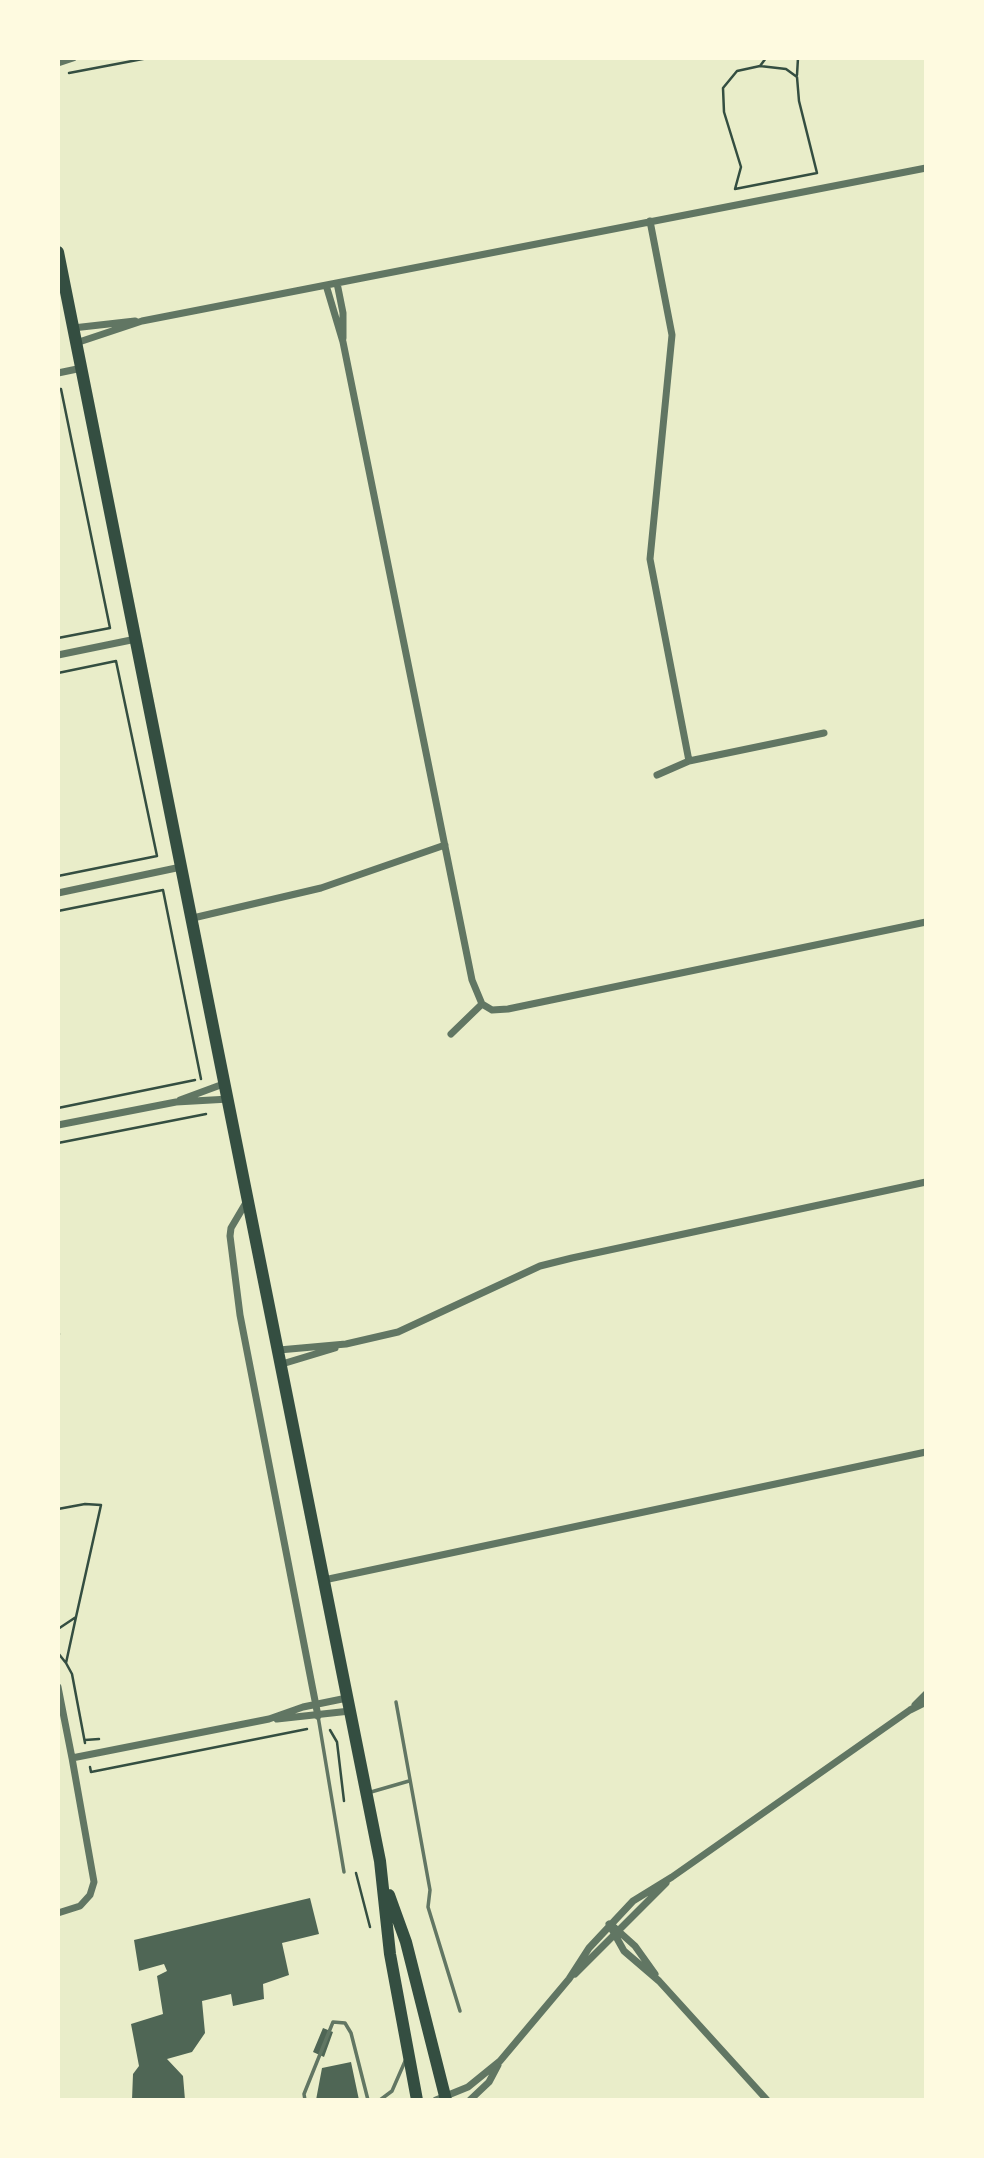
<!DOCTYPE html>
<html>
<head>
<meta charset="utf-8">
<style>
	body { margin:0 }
	#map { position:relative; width:984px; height:2158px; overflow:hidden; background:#e9edc9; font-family:"DejaVu Sans",sans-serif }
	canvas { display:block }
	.frame { position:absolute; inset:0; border:60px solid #fefae0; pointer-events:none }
</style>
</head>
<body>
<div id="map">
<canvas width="984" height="2158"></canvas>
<div class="frame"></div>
</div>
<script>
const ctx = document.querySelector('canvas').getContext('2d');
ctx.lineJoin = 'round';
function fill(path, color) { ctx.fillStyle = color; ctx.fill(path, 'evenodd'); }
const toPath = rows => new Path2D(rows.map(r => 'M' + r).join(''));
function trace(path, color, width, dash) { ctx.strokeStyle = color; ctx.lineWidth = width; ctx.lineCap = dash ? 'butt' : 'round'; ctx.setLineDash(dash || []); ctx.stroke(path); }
fill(toPath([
	[310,1898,319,1934,282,1943,289,1975,263,1984,264,1999,233,2006,231,1994,202,2001,205,2033,192,2052,167,2059,183,2076,185,2100,132,2100,133,2074,139,2066,131,2024,163,2014,157,1976,167,1971,164,1964,139,1971,134,1940],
	[323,2028,333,2032,324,2057,313,2052],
	[351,2062,359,2100,316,2100,322,2068]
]), '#4f6655');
trace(toPath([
	[760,66,786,69,797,77,799,101,817,173,735,189,741,167,724,112,723,88,737,71,760,66,766,58],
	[69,73,148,58],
	[797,75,798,58],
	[58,389,61,389,110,628,58,638],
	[58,673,116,661,157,856,58,876],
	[58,911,163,890,201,1079],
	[58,1108,195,1080],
	[58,1143,206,1114],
	[58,1335,59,1334],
	[58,1509,85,1504,101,1505,76,1617,58,1629],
	[76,1617,66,1663,72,1674,85,1743],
	[58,1653,66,1663],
	[330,1730,337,1742,344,1801],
	[85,1740,99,1739],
	[90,1767,91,1772,307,1729],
	[356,1873,370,1927]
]), '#344e41', 2.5);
trace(toPath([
	[396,1702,430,1890,428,1907,460,2011],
	[318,1716,344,1872],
	[371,1792,409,1781],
	[305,2100,304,2094,333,2022,345,2023,351,2033,368,2100],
	[380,2100,392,2091,406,2059]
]), '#617663', 3.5);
trace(toPath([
	[58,63,73,58],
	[650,221,672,335,650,559,689,761],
	[337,283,343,313,343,338],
	[326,285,343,342,472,980,482,1004],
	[73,328,135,321],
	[76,343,142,321,926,168],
	[58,373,82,368],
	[58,655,136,639],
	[657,775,689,761,824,733],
	[58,893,181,867],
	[193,918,321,888,445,845],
	[482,1004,492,1010,508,1009,926,922],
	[451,1034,482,1004],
	[180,1100,226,1083],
	[58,1125,176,1102,229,1099],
	[247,1201,231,1228,230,1236,240,1315,318,1716],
	[279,1350,346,1344,398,1332,540,1266,572,1258,926,1182],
	[282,1364,335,1348],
	[324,1580,926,1452],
	[58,1687,72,1758,269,1719,303,1707,347,1698],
	[915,1705,926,1694],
	[277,1719,350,1711],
	[58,1913,80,1906,90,1895,94,1882,72,1758],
	[609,1924,624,1951,659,1981,767,2100],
	[615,1928,635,1946,655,1974],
	[575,1974,666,1883],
	[436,2100,468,2087,500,2061,569,1979,589,1948,633,1901,672,1877,910,1710,926,1702],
	[470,2100,489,2082,498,2065]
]), '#617663', 7);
trace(toPath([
	[58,252,380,1861,390,1954,417,2100],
	[389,1895,406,1942,446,2100]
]), '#344e41', 12);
</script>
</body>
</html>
